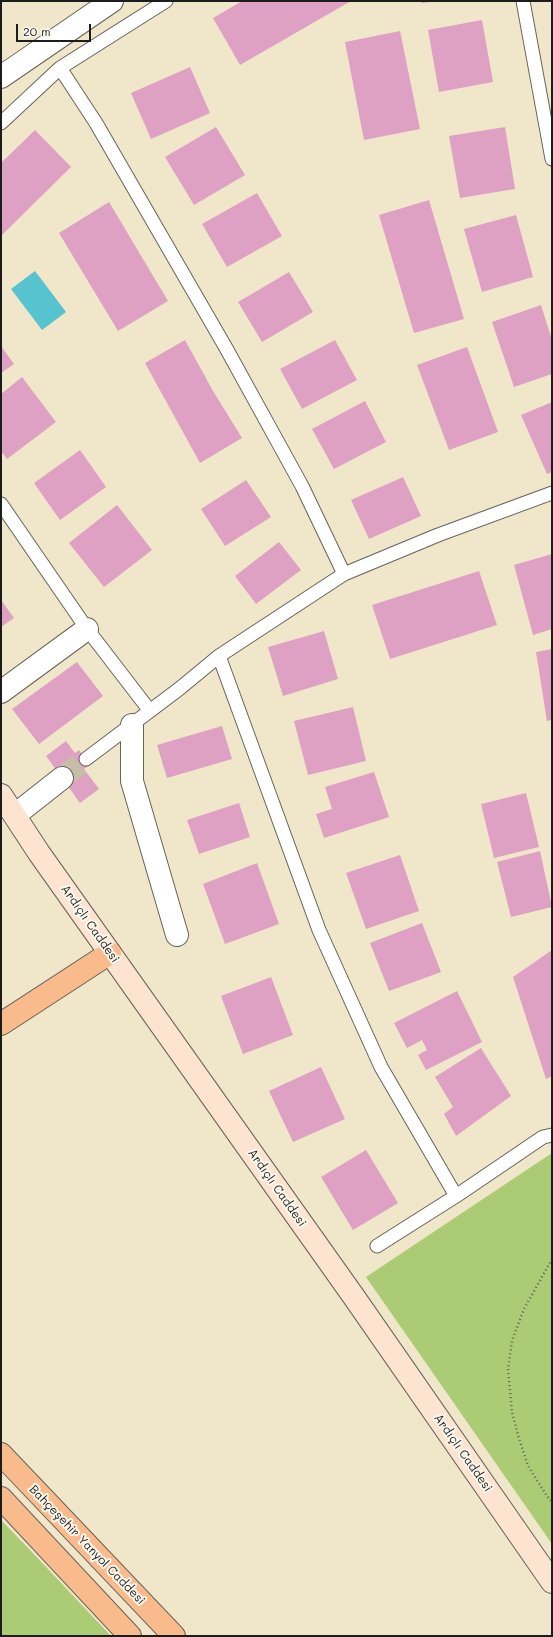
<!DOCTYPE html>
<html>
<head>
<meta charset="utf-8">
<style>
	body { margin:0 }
	#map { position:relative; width:553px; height:1637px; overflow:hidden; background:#f0e6ca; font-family:Mali,sans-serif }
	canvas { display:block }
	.frame { position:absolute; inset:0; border:2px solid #1c1c1c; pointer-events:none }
	.scale { position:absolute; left:16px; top:24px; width:75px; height:18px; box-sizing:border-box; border:2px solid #1c1c1c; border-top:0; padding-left:5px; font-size:12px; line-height:14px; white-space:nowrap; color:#1c1c1c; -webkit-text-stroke:3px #fbf7ec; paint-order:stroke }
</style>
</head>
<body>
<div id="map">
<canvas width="553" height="1637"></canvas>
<div class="frame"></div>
<div class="scale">20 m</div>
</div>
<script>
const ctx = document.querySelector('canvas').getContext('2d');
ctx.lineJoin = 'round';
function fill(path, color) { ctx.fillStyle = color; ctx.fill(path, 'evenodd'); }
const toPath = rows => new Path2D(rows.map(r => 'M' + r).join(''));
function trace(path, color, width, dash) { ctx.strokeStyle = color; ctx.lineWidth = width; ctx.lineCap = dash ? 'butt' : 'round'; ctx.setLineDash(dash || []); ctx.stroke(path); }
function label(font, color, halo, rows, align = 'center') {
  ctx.font = font + ' Mali,sans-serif'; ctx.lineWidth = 4; ctx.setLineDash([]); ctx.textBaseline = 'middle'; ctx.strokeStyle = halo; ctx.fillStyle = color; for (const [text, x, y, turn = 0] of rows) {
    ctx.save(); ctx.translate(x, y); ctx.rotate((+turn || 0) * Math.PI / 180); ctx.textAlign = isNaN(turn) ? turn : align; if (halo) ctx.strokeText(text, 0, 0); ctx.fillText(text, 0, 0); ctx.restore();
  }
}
fill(toPath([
	[552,1153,552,1544,366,1277],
	[1,1520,30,1550,111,1636,1,1636]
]), '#abcc75');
fill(toPath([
	[35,271,66,312,42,330,11,289]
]), '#57c3cf');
fill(toPath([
	[242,1,351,1,240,65,213,18],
	[421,1,431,1,431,2,422,3],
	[482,20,493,82,439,92,428,30],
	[400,31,420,129,364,140,345,42],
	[190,67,210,113,151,139,131,93],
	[216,127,245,175,194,205,165,157],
	[505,127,515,189,460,198,449,136],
	[35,130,71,167,1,236,1,163],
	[257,193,282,236,227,267,202,224],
	[429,200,464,319,414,333,379,215],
	[109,202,168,301,118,331,59,233],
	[516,215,533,277,482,292,464,229],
	[289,272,313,312,262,342,238,302],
	[541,305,552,340,552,374,514,387,492,322],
	[185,340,213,391,242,438,200,463,145,363],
	[335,340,357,380,302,409,280,369],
	[1,346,14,364,1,373],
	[467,347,498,432,449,450,417,365],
	[22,377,56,422,7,459,1,451,1,394],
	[365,401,386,442,334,469,312,429],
	[552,402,552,472,547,474,521,415],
	[80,450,106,487,60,520,34,483],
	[403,477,421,516,369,539,351,500],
	[246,480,271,517,225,546,201,509],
	[117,505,152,550,104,587,69,543],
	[279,542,301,570,256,604,235,576],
	[552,554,552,629,533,635,514,565],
	[479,571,497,625,390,659,372,605],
	[1,600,14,618,1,627],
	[324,631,338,679,283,696,268,647],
	[552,649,552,720,547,721,536,652],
	[77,662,103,696,39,744,12,709],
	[353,707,366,761,308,775,294,721],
	[222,726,232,759,167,778,157,745],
	[66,741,75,753,79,750,90,765,84,769,99,789,80,803,46,756],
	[374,772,389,817,324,838,316,814,332,809,325,787],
	[526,793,539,847,494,858,481,804],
	[239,803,250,837,199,854,187,820],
	[540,851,552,907,511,917,497,862],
	[400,855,419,911,366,929,346,873],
	[257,863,279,924,225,944,203,884],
	[422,923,441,972,389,991,370,943],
	[552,950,552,1076,546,1079,513,977],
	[271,977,293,1035,243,1054,221,996],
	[457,991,482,1042,426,1070,418,1055,427,1050,422,1040,407,1048,394,1023],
	[481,1048,511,1096,456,1136,444,1114,453,1107,435,1077],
	[321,1067,345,1119,293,1142,269,1091],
	[366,1150,398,1203,353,1230,321,1177]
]), '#dfa1c3');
trace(toPath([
	[62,778,86,759]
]), '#c6bea7', 22, [22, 11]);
const service = toPath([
	[523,1,552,159],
	[60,68,166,1],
	[1,123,60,68,96,123,226,348,302,486,344,574],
	[1,504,87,629,150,711],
	[219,656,319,930,381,1067,456,1196,543,1137,552,1135],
	[86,759,179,689,219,656,344,574,438,535,552,493],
	[377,1246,456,1196]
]);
const minor = toPath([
	[1,692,87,629],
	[132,725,132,781,177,935],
	[15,815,62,778]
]);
const tertiary = toPath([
	[1,77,112,1]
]);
const secondary = toPath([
	[1,795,39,853,354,1297,552,1582]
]);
const primary = toPath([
	[1,1024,110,953],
	[1,1454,174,1636],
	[1,1498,130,1636]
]);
trace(service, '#666359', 15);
trace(minor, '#666359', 24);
trace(tertiary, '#666359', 24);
trace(secondary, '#666359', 24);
trace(primary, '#666359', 24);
trace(toPath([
	[552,1259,524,1309,512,1341,508,1369,512,1412,518,1435,528,1466,547,1496,552,1502]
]), '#666359', 2.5, [1, 3]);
trace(service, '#fff', 13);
trace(minor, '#fff', 22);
trace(tertiary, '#fff', 22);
trace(secondary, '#fde4d1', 22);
trace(primary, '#fabb8c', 22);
label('12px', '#1c1c1c', '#fbf7ec', [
	["Ardıçlı Caddesi",90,924,55],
	["Ardıçlı Caddesi",277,1188,55],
	["Ardıçlı Caddesi",463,1453,55],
	["Bahçeşehir Yanyol Caddesi",87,1545,46]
]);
</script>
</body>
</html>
